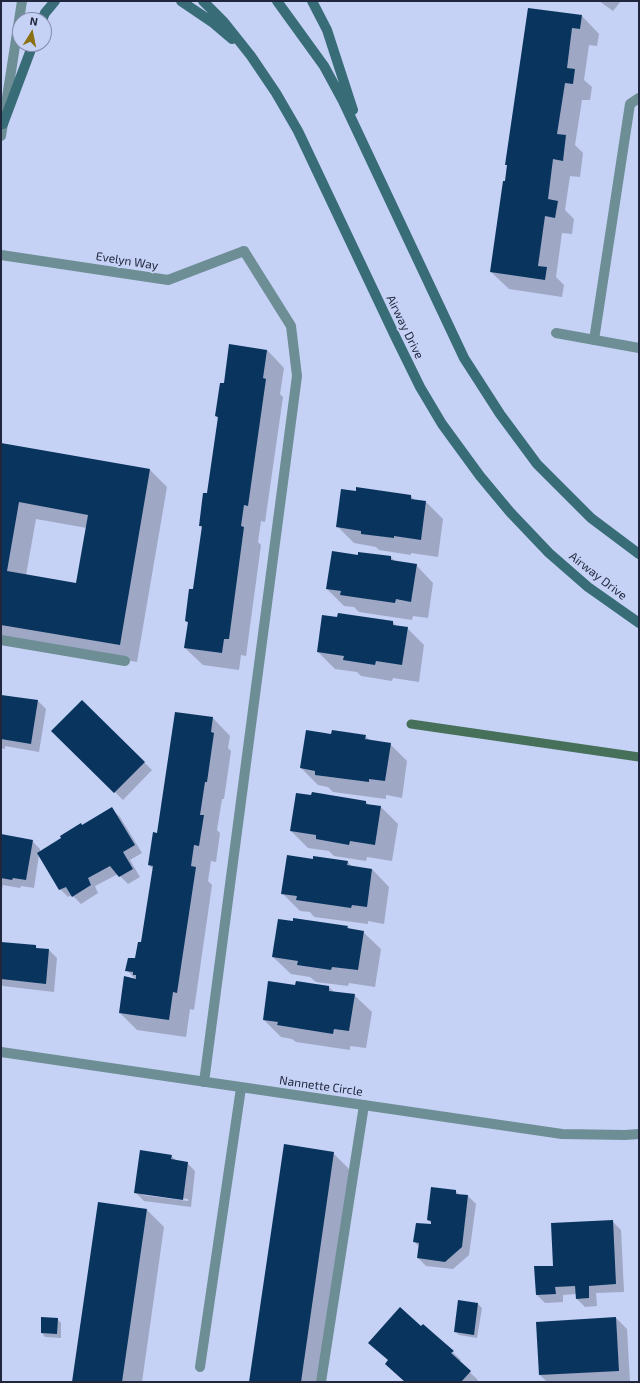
<!DOCTYPE html>
<html>
<head>
<meta charset="utf-8">
<style>
	body { margin:0 }
	#map { position:relative; width:640px; height:1383px; overflow:hidden; background:#c6d1f6; font-family:"Exo 2",sans-serif }
	canvas { display:block }
	.frame { position:absolute; inset:0; border:2px solid #20273d; pointer-events:none }
	.north { position:absolute; left:12px; top:12px; width:40px; height:40px; box-sizing:border-box; background:#c6d1f6; border:1px solid #848dac; border-radius:50%; rotate:10deg; font-size:11px; font-weight:700; line-height:16px; text-align:center; color:#20273d }
	.north::after { content:''; display:block; margin:auto; width:14px; height:18px; background:#8b7114; clip-path:polygon(50% 0,100% 100%,50% 72%,0 100%) }
</style>
</head>
<body>
<div id="map">
<canvas width="640" height="1383"></canvas>
<div class="frame"></div>
<div class="north">N</div>
</div>
<script>
const ctx = document.querySelector('canvas').getContext('2d');
ctx.lineJoin = 'round';
function fill(path, color) { ctx.fillStyle = color; ctx.fill(path, 'evenodd'); }
const toPath = rows => new Path2D(rows.map(r => 'M' + r).join(''));
function trace(path, color, width, dash) { ctx.strokeStyle = color; ctx.lineWidth = width; ctx.lineCap = dash ? 'butt' : 'round'; ctx.setLineDash(dash || []); ctx.stroke(path); }
function label(font, color, halo, rows, align = 'center') {
  ctx.font = font + ' "Exo 2",sans-serif'; ctx.lineWidth = 4; ctx.setLineDash([]); ctx.textBaseline = 'middle'; ctx.strokeStyle = halo; ctx.fillStyle = color; for (const [text, x, y, turn = 0] of rows) {
    ctx.save(); ctx.translate(x, y); ctx.rotate((+turn || 0) * Math.PI / 180); ctx.textAlign = isNaN(turn) ? turn : align; if (halo) ctx.strokeText(text, 0, 0); ctx.fillText(text, 0, 0); ctx.restore();
  }
}
fill(toPath([
	[599,1,621,1,613,11],
	[528,9,582,16,599,34,597,46,589,45,584,80,592,87,590,100,582,100,575,145,583,153,580,177,570,176,565,210,574,219,572,234,562,233,556,277,564,285,562,297,509,289,491,272,508,166,506,164],
	[267,350,284,368,280,394,283,397,265,522,261,521,258,542,261,545,246,656,241,655,239,670,203,665,185,648,189,624,186,621,194,590,203,529,200,526,208,494,219,419,216,416,225,384],
	[1,444,150,470,167,487,137,662,1,639],
	[36,519,87,528,77,584,26,575],
	[411,496,415,501,426,502,443,519,438,557,411,553,411,555,379,550,376,547,354,543,337,526],
	[359,557,391,557,396,562,416,565,433,583,428,618,413,616,412,620,359,612,354,607,344,606,327,589],
	[393,622,397,627,407,628,424,645,419,682,393,678,392,681,361,676,357,672,335,669,318,652],
	[1,695,38,701,46,709,39,752,5,746,5,749,1,748],
	[82,702,152,770,123,800,53,731],
	[213,718,230,736,228,748,231,751,224,799,222,799,217,830,220,833,216,862,211,861,208,881,212,885,194,1010,190,1009,186,1037,137,1030,120,1013,136,980,127,970,136,959,142,943,153,869,149,865,158,834],
	[332,735,365,736,371,741,390,744,407,761,402,798,386,795,386,799,333,792,328,787,318,785,301,768],
	[366,802,369,805,381,807,398,824,392,861,367,857,366,861,334,856,329,851,308,848,291,831],
	[112,809,120,817,142,853,130,860,140,877,128,884,118,874,95,886,98,893,81,904,72,895,68,897,60,889,39,855,34,888,21,886,20,888,3,885,1,893,1,835,32,841,40,849,40,852],
	[313,860,348,862,352,867,372,869,389,887,384,924,368,921,368,924,314,917,310,912,300,911,283,894],
	[347,926,351,930,363,932,381,949,375,987,349,983,348,986,316,982,310,977,291,974,273,957],
	[1,943,35,946,38,949,49,950,57,958,54,992,3,986,1,984],
	[296,986,329,987,334,992,354,995,372,1012,366,1048,350,1046,350,1050,296,1042,292,1039,281,1037,264,1020],
	[333,1153,350,1170,320,1382,250,1382],
	[171,1156,177,1161,187,1163,195,1171,191,1207,144,1201,136,1193],
	[143,1193,188,1199,188,1201,143,1195],
	[455,1191,460,1195,468,1196,476,1204,469,1255,453,1269,426,1266,418,1258,419,1247,415,1242,433,1225,428,1220],
	[147,1210,164,1227,142,1382,73,1382],
	[613,1222,621,1230,624,1292,596,1293,597,1306,585,1307,577,1299,576,1294,563,1295,563,1302,545,1303,537,1295,554,1267],
	[459,1301,478,1304,482,1308,477,1338,459,1335,455,1331],
	[42,1318,57,1319,61,1323,61,1338,45,1337,42,1333],
	[616,1318,627,1329,630,1382,547,1382,540,1375,537,1323],
	[423,1325,461,1360,459,1362,478,1380,476,1382,406,1382,389,1360]
]), '#0003');
trace(toPath([
	[411,724,639,757]
]), '#46705a', 9);
fill(toPath([
	[528,8,582,15,580,29,572,28,567,68,575,69,573,84,565,83,557,134,566,135,563,161,553,159,548,199,558,201,555,218,545,216,538,266,547,267,545,280,490,272,503,181,505,181,507,165,505,165],
	[229,344,267,350,263,378,266,379,248,506,244,505,241,526,244,527,229,639,224,639,222,653,184,648,188,622,185,621,189,589,193,589,202,526,199,526,203,493,207,493,218,417,215,416,220,383,224,383],
	[1,443,150,469,120,645,1,625],
	[19,502,88,515,76,583,7,571],
	[356,487,411,495,411,499,426,501,421,540,394,536,394,538,361,534,361,531,336,527,341,489,356,491],
	[332,551,358,555,358,552,391,556,391,560,417,564,411,602,396,599,395,603,340,595,341,591,326,589],
	[338,613,393,621,393,625,408,627,402,665,376,661,375,665,343,660,344,656,317,652,322,615,337,617],
	[1,695,38,700,31,744,1,739],
	[82,700,145,762,114,793,51,731],
	[175,712,213,717,211,732,214,733,207,782,205,782,200,815,204,815,199,846,194,845,191,866,196,867,177,993,173,992,169,1020,119,1013,124,976,136,979,136,975,133,975,133,972,125,971,128,958,135,958,138,942,141,942,153,866,148,865,153,832,157,833],
	[306,730,331,734,332,730,366,735,365,739,391,743,385,781,369,779,369,782,315,775,315,771,300,768],
	[312,792,366,801,366,804,381,806,375,845,350,841,349,845,316,839,316,835,290,831,296,793,311,795],
	[112,807,135,845,123,852,133,869,119,877,110,866,88,878,91,885,72,897,66,887,59,890,37,853,61,838,60,836,81,823,82,825],
	[1,834,33,840,26,880,13,878,12,880,1,878],
	[287,855,313,859,313,856,348,861,347,865,372,869,367,907,352,905,351,908,296,900,297,896,281,894],
	[293,918,348,926,347,928,364,931,358,970,332,967,331,970,297,965,298,961,272,957,278,919,293,921],
	[1,942,36,945,36,948,49,949,46,984,1,979],
	[268,981,295,985,296,981,329,986,329,991,355,994,349,1031,334,1029,333,1034,277,1025,278,1022,263,1020],
	[284,1144,334,1152,301,1382,249,1382],
	[140,1150,172,1155,171,1159,188,1162,183,1200,134,1193],
	[431,1187,456,1190,456,1194,468,1195,462,1247,445,1262,417,1258,419,1243,413,1242,416,1223,431,1224,431,1221,427,1220],
	[98,1202,147,1209,122,1382,72,1382],
	[613,1220,616,1284,589,1286,589,1298,576,1299,575,1286,555,1287,556,1294,536,1295,534,1266,553,1266,551,1223],
	[458,1300,478,1303,474,1335,454,1332],
	[400,1307,421,1326,423,1324,439,1338,454,1351,451,1353,471,1371,461,1382,405,1382,385,1364,388,1360,368,1343],
	[41,1317,58,1318,57,1334,41,1333],
	[616,1317,619,1371,539,1375,536,1322]
]), '#09345e');
trace(toPath([
	[594,340,630,104,639,98],
	[1,640,125,661],
	[204,1082,297,376,291,326,244,251],
	[200,1367,241,1088],
	[321,1382,364,1105]
]), '#6d8e95', 10);
trace(toPath([
	[1,255,168,280,244,251],
	[556,333,639,348],
	[1,1052,562,1134,625,1135,639,1134]
]), '#6d8e95', 10);
trace(toPath([
	[1,136,22,1]
]), '#6d8e95', 10);
trace(toPath([
	[181,1,212,22,232,39],
	[203,1,224,22,251,56,276,93,298,131,395,336,420,387,442,424,480,476,510,512,549,553,588,587,639,623],
	[277,1,324,66,343,101,464,358,500,414,537,464,591,518,639,554],
	[312,1,327,30,353,110],
	[42,20,45,13,55,1],
	[3,124,33,44]
]), '#386d77', 10);
label('12px', '#20273d', '#c6d1f6', [
	["Evelyn Way",127,261,9],
	["Airway Drive",405,327,64],
	["Airway Drive",598,576,38],
	["Nannette Circle",321,1086,8]
]);
</script>
</body>
</html>
